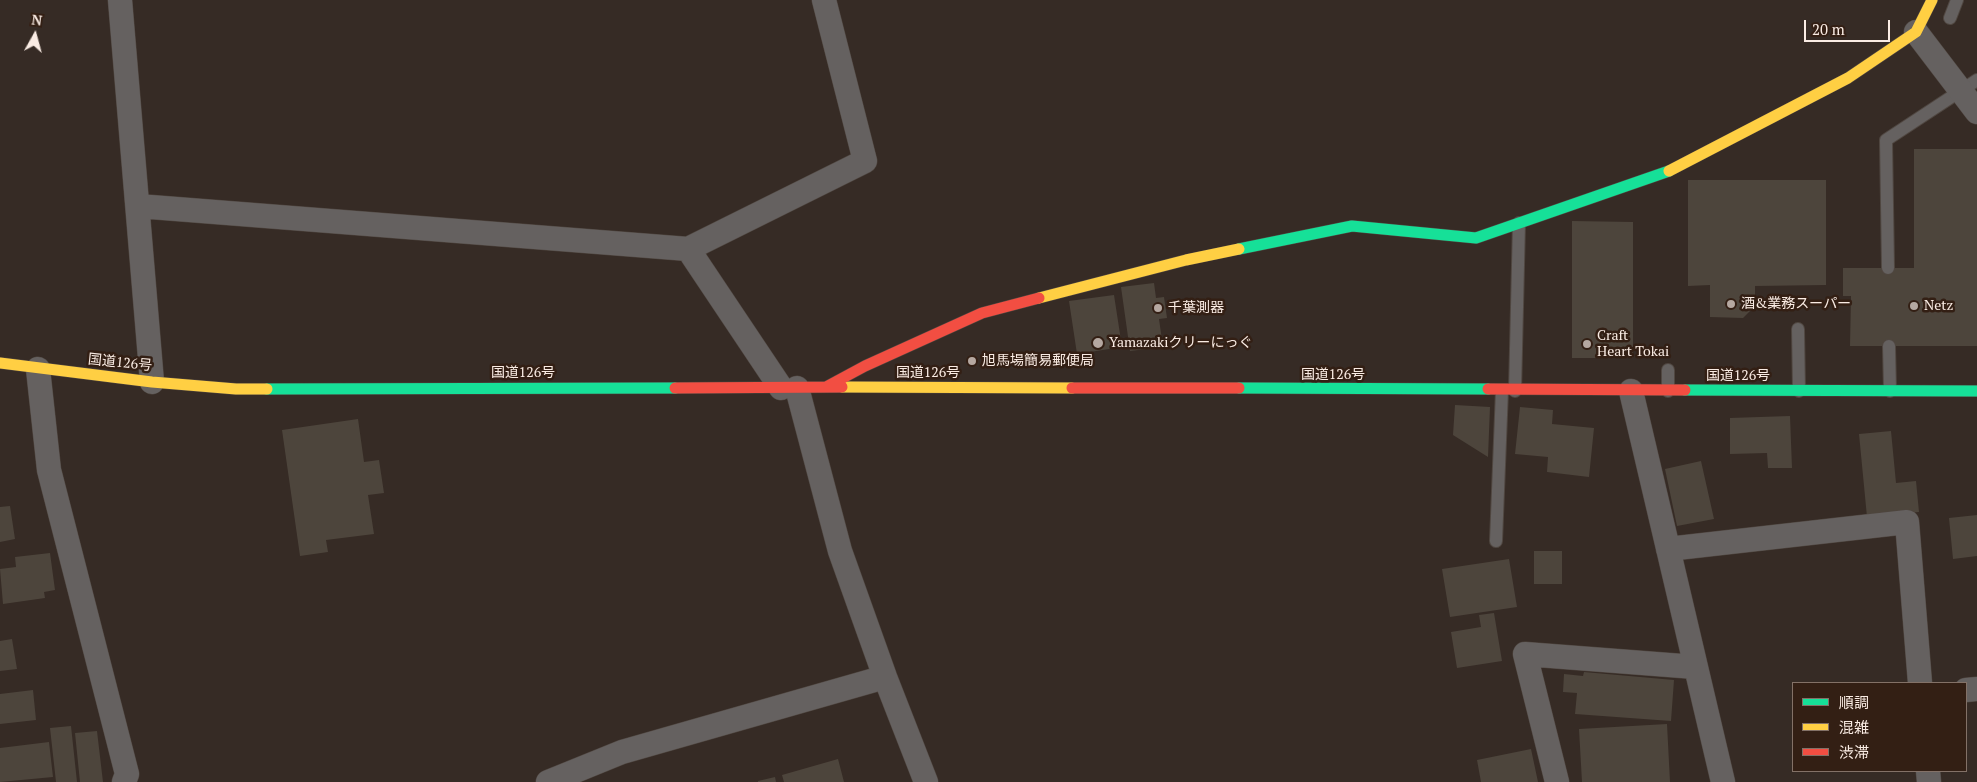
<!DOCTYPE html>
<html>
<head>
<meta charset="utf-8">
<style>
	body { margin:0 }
	#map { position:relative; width:1977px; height:782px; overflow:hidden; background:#362b25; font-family:"PT Serif","Noto Sans JP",serif }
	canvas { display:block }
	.legend { position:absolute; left:1792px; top:682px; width:175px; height:90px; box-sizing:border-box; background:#331f14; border:1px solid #837167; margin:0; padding:6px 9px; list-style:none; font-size:15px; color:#faece4 }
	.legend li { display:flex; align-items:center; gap:10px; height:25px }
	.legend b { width:25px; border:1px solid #837167 }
	.north { position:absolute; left:10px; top:10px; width:50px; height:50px; -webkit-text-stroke:4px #331f14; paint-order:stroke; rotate:7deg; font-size:14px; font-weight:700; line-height:20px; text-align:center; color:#faece4 }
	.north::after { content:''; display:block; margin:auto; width:18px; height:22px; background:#faece4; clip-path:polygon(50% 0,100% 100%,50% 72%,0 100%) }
	.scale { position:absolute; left:1804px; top:20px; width:86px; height:22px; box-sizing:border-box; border:2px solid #faece4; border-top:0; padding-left:6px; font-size:15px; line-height:18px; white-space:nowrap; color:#faece4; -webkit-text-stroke:4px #331f14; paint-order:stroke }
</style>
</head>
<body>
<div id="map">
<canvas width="1977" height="782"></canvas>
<ul class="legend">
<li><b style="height:6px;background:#16e098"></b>順調</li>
<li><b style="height:6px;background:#ffcf43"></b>混雑</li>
<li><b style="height:6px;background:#f24e42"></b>渋滞</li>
</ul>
<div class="north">N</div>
<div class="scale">20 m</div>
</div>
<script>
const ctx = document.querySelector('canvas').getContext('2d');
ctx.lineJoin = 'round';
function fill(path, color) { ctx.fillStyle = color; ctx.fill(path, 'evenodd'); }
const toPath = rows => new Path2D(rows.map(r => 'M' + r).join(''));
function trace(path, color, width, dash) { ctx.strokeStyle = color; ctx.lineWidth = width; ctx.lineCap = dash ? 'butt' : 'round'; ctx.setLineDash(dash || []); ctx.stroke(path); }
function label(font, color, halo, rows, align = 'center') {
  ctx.font = font + ' "PT Serif","Noto Sans JP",serif'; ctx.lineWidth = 5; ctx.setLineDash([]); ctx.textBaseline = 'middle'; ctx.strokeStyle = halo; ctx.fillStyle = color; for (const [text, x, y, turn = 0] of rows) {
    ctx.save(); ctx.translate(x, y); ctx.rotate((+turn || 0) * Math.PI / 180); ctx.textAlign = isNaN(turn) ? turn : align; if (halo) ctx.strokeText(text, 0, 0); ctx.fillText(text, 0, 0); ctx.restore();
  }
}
fill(toPath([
	[1914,149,1977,149,1977,346,1850,346,1851,296,1843,296,1843,268,1914,268],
	[1688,180,1826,180,1826,285,1755,286,1755,306,1743,318,1710,317,1710,285,1688,286],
	[1572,221,1633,222,1633,358,1572,358],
	[1154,283,1156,298,1164,297,1167,318,1159,319,1163,347,1130,351,1121,287],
	[1114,295,1122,347,1077,354,1069,301],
	[1455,405,1490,407,1488,457,1453,435],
	[1520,407,1553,410,1552,424,1594,428,1589,477,1547,472,1548,457,1515,454],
	[1790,416,1792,468,1768,468,1767,453,1730,454,1730,418],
	[358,419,364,462,379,460,384,493,368,495,374,534,326,540,328,552,300,556,282,430],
	[1891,431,1896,483,1916,481,1919,512,1867,517,1859,434],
	[1701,461,1714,519,1677,526,1665,469],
	[10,506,15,539,0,542,0,507],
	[1977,515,1977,556,1953,559,1949,518],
	[1534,551,1562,551,1562,584,1534,584],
	[50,553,55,590,44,592,45,598,3,604,0,569,16,567,15,557],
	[1509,559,1517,607,1450,617,1442,569],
	[1494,613,1502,661,1457,668,1451,632,1481,627,1479,615],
	[12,639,17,669,0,671,0,641],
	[1584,672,1674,680,1671,721,1575,714,1577,693,1563,692,1564,674,1583,676],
	[33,690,36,720,0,724,0,694],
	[1667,724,1670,782,1582,782,1579,729],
	[71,726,77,782,56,782,50,728],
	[97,731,103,782,80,782,75,733],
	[49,742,53,777,0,782,0,748],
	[1531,749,1538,782,1481,782,1477,760],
	[838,759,844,782,784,782,782,775],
	[775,777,776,782,758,782,758,781]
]), '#4d453c');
const lane = toPath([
	[1950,18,1957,0],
	[1888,268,1886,140,1977,80],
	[1798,329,1799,391],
	[1889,346,1890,391],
	[1668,370,1668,391],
	[1515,391,1519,223],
	[1496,541,1502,390]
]);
const street = toPath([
	[120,0,152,382],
	[1916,32,1977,112],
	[138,206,688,249,781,388],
	[688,249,865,161,824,0],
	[38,369,49,470,127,774,124,782],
	[797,388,840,551,885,677,926,782],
	[1631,391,1723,782],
	[1668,549,1907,522,1920,683],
	[1966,690,1977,689],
	[1928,771,1929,782],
	[548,782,622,752,885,677],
	[1557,782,1525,654,1695,667]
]);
const fast = toPath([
	[1239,249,1352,226,1476,238,1669,171],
	[1239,388,1488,389],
	[267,389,675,388],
	[1685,390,1977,391]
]);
const slow = toPath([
	[1669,171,1848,78,1916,32,1932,0],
	[1039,298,1186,260,1239,249],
	[0,363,152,382,236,389,267,389],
	[842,387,1072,388]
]);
const jam = toPath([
	[826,387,865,366,982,313,1039,298],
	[675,388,842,387],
	[1072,388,1239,388],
	[1488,389,1685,390]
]);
trace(lane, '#504741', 14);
trace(street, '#504741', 25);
trace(fast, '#504741', 12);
trace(slow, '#504741', 12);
trace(jam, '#504741', 12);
trace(lane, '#656160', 12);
trace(street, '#656160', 24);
trace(fast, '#16e098', 11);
trace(slow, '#ffcf43', 11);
trace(jam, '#f24e42', 11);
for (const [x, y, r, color] of [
	[1731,304,5,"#b5a8a1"],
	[1914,306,5,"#b5a8a1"],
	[1158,308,5,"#b5a8a1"],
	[1098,343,6,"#b5a8a1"],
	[1587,344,5,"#b5a8a1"],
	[972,361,5,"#b5a8a1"]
]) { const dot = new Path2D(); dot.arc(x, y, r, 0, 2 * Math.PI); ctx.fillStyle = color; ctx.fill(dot); trace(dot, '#331f14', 2); }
label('14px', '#faece4', '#331f14', [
	["酒&業務スーパー",1741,304],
	["Netz",1924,306],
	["千葉測器",1168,308],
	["Craft",1597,336],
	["Heart Tokai",1597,352],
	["Yamazakiクリーにっぐ",1109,343],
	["旭馬場簡易郵便局",982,361]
], 'left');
label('14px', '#faece4', '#331f14', [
	["国道126号",120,363,6],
	["国道126号",523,373],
	["国道126号",928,373],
	["国道126号",1333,375],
	["国道126号",1738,376]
]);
</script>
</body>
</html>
